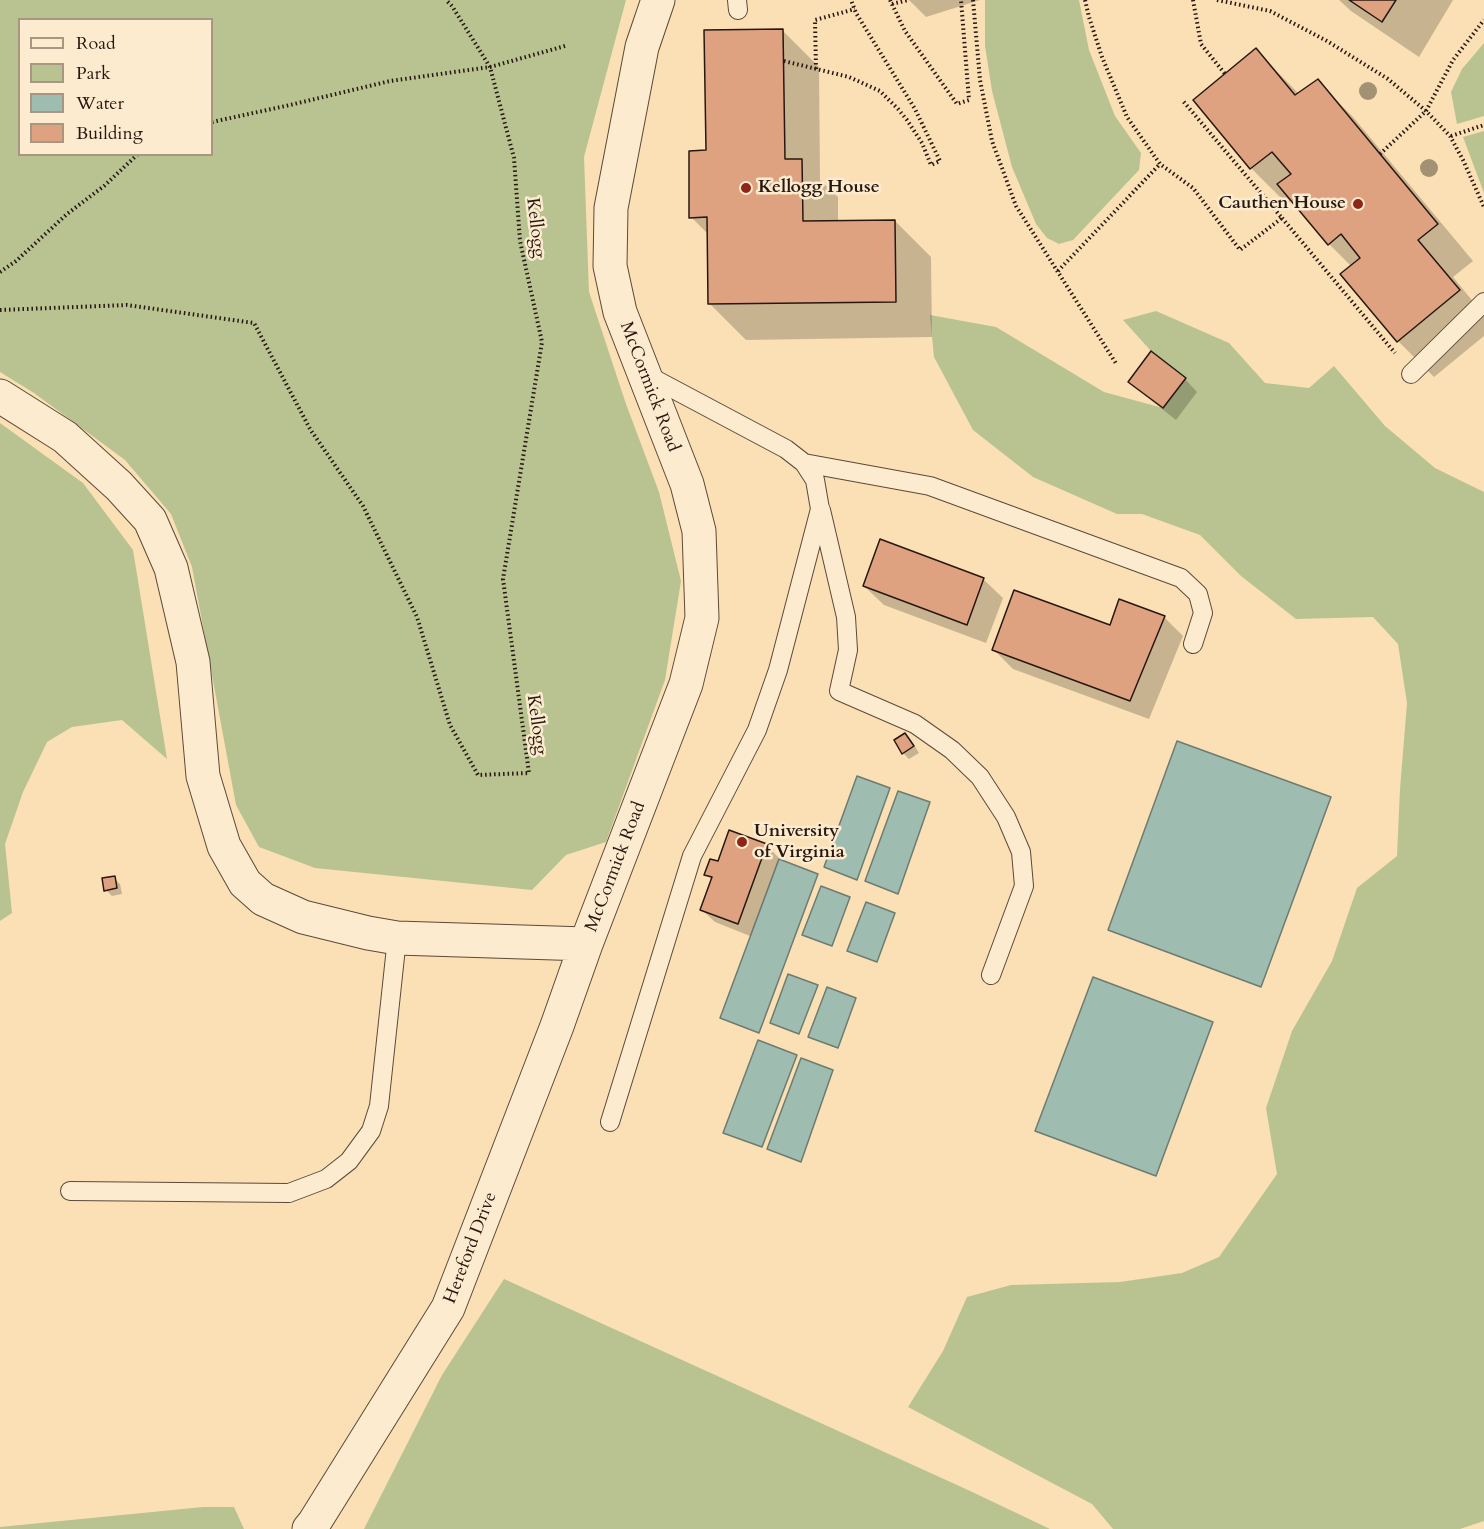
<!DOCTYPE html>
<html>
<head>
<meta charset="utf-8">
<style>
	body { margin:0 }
	#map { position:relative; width:1484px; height:1529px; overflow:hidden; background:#fae0b4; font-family:Cardo,serif }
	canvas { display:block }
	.legend { position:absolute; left:18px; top:18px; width:195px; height:138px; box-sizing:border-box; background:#fcebce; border:2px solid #a79682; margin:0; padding:8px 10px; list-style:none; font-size:18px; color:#271710 }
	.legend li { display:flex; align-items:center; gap:12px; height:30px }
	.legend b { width:30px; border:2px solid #a79682 }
</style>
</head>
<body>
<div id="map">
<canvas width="1484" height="1529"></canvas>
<ul class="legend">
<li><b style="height:8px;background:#fcebce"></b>Road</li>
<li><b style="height:16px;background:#b9c391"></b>Park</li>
<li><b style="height:16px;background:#9ebdb0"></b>Water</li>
<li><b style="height:16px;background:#dea281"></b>Building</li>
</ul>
</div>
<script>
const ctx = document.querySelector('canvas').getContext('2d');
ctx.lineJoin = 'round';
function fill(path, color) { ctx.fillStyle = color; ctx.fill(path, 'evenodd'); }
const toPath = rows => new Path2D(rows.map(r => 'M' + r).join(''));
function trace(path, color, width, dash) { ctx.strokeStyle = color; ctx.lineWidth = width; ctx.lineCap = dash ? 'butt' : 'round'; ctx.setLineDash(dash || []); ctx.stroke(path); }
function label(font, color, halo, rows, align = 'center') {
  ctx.font = font + ' Cardo,serif'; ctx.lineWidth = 5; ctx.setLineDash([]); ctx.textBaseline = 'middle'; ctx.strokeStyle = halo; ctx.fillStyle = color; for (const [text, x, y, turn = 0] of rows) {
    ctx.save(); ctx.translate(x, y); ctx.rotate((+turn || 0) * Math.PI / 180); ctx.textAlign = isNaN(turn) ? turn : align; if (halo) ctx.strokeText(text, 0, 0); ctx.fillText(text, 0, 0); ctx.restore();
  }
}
fill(toPath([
	[0,0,626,0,584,157,589,292,626,404,659,492,681,581,665,680,606,842,566,855,532,890,315,868,259,847,236,805,192,567,171,514,125,460,34,393,0,372],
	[20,20,212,20,212,154,20,154],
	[985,0,1079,0,1089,50,1115,116,1141,153,1139,170,1073,240,1059,244,1047,238,1036,224,1012,167,992,91,985,46],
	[1484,43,1484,116,1457,124,1451,92,1462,69],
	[1484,131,1484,193,1463,137],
	[1156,311,1229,343,1265,383,1309,388,1334,366,1385,426,1435,468,1484,492,1484,1521,1460,1529,1113,1529,1092,1504,908,1407,943,1351,967,1297,1011,1285,1120,1282,1182,1273,1219,1257,1277,1174,1266,1108,1292,1031,1332,961,1357,888,1397,856,1400,789,1407,703,1398,644,1373,617,1296,619,1241,576,1200,535,1142,514,1117,514,1033,477,973,430,934,357,930,315,996,327,1104,392,1163,408,1185,378,1151,351,1123,320],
	[0,423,83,483,133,550,167,759,122,720,72,727,47,742,23,792,5,844,12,913,0,921],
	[504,1279,968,1490,1050,1529,364,1529,442,1375],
	[203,1507,234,1507,244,1529,0,1529,0,1527]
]), '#b9c391');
const water = toPath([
	[1177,741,1331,797,1261,987,1108,930,1177,741],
	[857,776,890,788,857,880,824,867,857,776],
	[898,791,930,802,898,894,865,881,898,791],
	[779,859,818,874,759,1033,720,1018,779,859],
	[821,886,850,897,832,946,802,935,821,886],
	[866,902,895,913,877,962,847,951,866,902],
	[788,974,818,985,799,1034,770,1023,788,974],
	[1093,977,1213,1022,1156,1176,1035,1131,1093,977],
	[827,987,856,998,838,1048,808,1037,827,987],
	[758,1040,797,1055,762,1147,723,1133,758,1040],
	[801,1058,833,1070,801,1162,767,1149,801,1058]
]);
fill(water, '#9ebdb0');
trace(water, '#6e7b70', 1.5);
fill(toPath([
	[909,0,980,0,926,17],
	[1339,0,1453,0,1419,57,1351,11],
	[783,31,819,67,820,180,838,197,838,222,895,221,931,257,932,337,746,340,710,304,709,235,691,217,707,152],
	[1256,50,1299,94,1317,81,1353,117,1473,261,1453,277,1484,315,1484,336,1434,377,1398,341,1342,275,1352,267,1329,244,1292,200,1287,204,1251,168,1196,101],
	[1185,379,1197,392,1176,420,1143,394,1130,381],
	[983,579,1003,598,986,643,884,605,864,586],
	[1164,617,1183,636,1149,719,1013,669,994,650],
	[905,734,911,740,919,753,909,759,903,753],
	[766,845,779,858,750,936,715,922,702,910,713,881,706,874,719,863],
	[114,878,120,884,122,894,112,896,106,890]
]), '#0003');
const building = toPath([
	[1349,0,1396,0,1382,22,1349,0],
	[783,29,785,159,802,159,803,221,895,220,896,302,708,304,707,217,689,218,689,151,706,150,704,30,783,29],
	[1256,48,1295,95,1318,79,1438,224,1418,240,1460,290,1397,342,1340,274,1360,258,1341,234,1328,245,1277,184,1291,174,1272,152,1250,169,1193,100,1256,48],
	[1151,351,1186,378,1163,408,1128,382,1151,351],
	[880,539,984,578,967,625,863,586,880,539],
	[1014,590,1110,625,1119,599,1165,616,1130,701,992,650,1014,590],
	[905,733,914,746,902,754,894,740,905,733],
	[729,830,767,844,738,924,700,910,712,877,704,875,710,859,718,861,729,830],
	[115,876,117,888,104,891,102,878,115,876]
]);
fill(building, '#dea281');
trace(building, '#271710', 1.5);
const lane = toPath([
	[737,0,738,10],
	[1411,374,1484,302],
	[804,463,930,486,1181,578,1198,594,1203,613,1193,644],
	[821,510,846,617,848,650,839,691,915,724,952,750,980,777,1006,817,1021,852,1024,886,991,975],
	[610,1122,692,856,757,730,778,670,820,509,815,480,804,463,786,449,645,374],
	[70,1191,289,1193,326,1179,349,1161,371,1131,379,1106,397,938]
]);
const street = toPath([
	[0,396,65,437,119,486,150,520,171,568,193,662,203,776,224,846,245,883,263,899,303,917,368,933,397,938,586,944],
	[309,1529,314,1523,448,1308,557,1026,586,944,686,684,702,618,699,531,687,484,620,312,610,266,611,208,642,47,658,0]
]);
trace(lane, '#5c4939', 20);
trace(street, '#5c4939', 35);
trace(toPath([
	[890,0,905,31,957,104,969,100,961,0],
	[973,0,980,80,992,141,1016,206,1117,365],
	[1085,0,1089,17,1102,57,1127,117,1160,164,1193,188,1240,250,1282,218,1183,101],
	[1193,0,1201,44,1225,74],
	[1217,0,1270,11,1327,41,1388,79,1426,111,1450,136,1463,160,1484,207],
	[892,4,908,0],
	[784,61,849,77,880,91,898,109,907,120,922,143,931,165,940,161,915,109,856,13,851,0],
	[816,69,815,20,855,9],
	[212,122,290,105,390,81,490,67,565,46],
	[1451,136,1484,125],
	[1380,154,1426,111,1453,60,1484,20],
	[1282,218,1395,353],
	[1058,271,1160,164],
	[0,272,16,261,67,214,104,186,138,154],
	[0,310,127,305,254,323,310,429,363,506,417,617,450,725,478,775,529,773,503,579,542,342,520,241,514,158,490,67,452,6,446,0]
]), '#271710', 4, [1.5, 3]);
trace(lane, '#fcebce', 18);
trace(street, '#fcebce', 33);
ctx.fillStyle = '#a29273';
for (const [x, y] of [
	[1368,91],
	[1429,168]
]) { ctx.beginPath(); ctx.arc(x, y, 9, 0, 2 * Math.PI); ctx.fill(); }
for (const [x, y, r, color] of [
	[746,188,6,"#8f2418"],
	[1358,204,6,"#8f2418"],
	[742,842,6,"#8f2418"]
]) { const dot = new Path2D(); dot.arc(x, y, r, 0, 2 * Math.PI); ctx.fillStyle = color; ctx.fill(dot); trace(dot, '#fcebce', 2); }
label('bold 18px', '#271710', '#fcebce', [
	["Kellogg House",758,188],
	["Cauthen House",1346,204,"right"],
	["University",754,832],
	["of Virginia",754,853]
], 'left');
label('18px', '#271710', '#fcebce', [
	["Kellogg",535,228,83],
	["McCormick Road",649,387,69],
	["Kellogg",536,725,82],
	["McCormick Road",616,867,-69],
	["Hereford Drive",471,1248,-69]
]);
</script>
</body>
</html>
